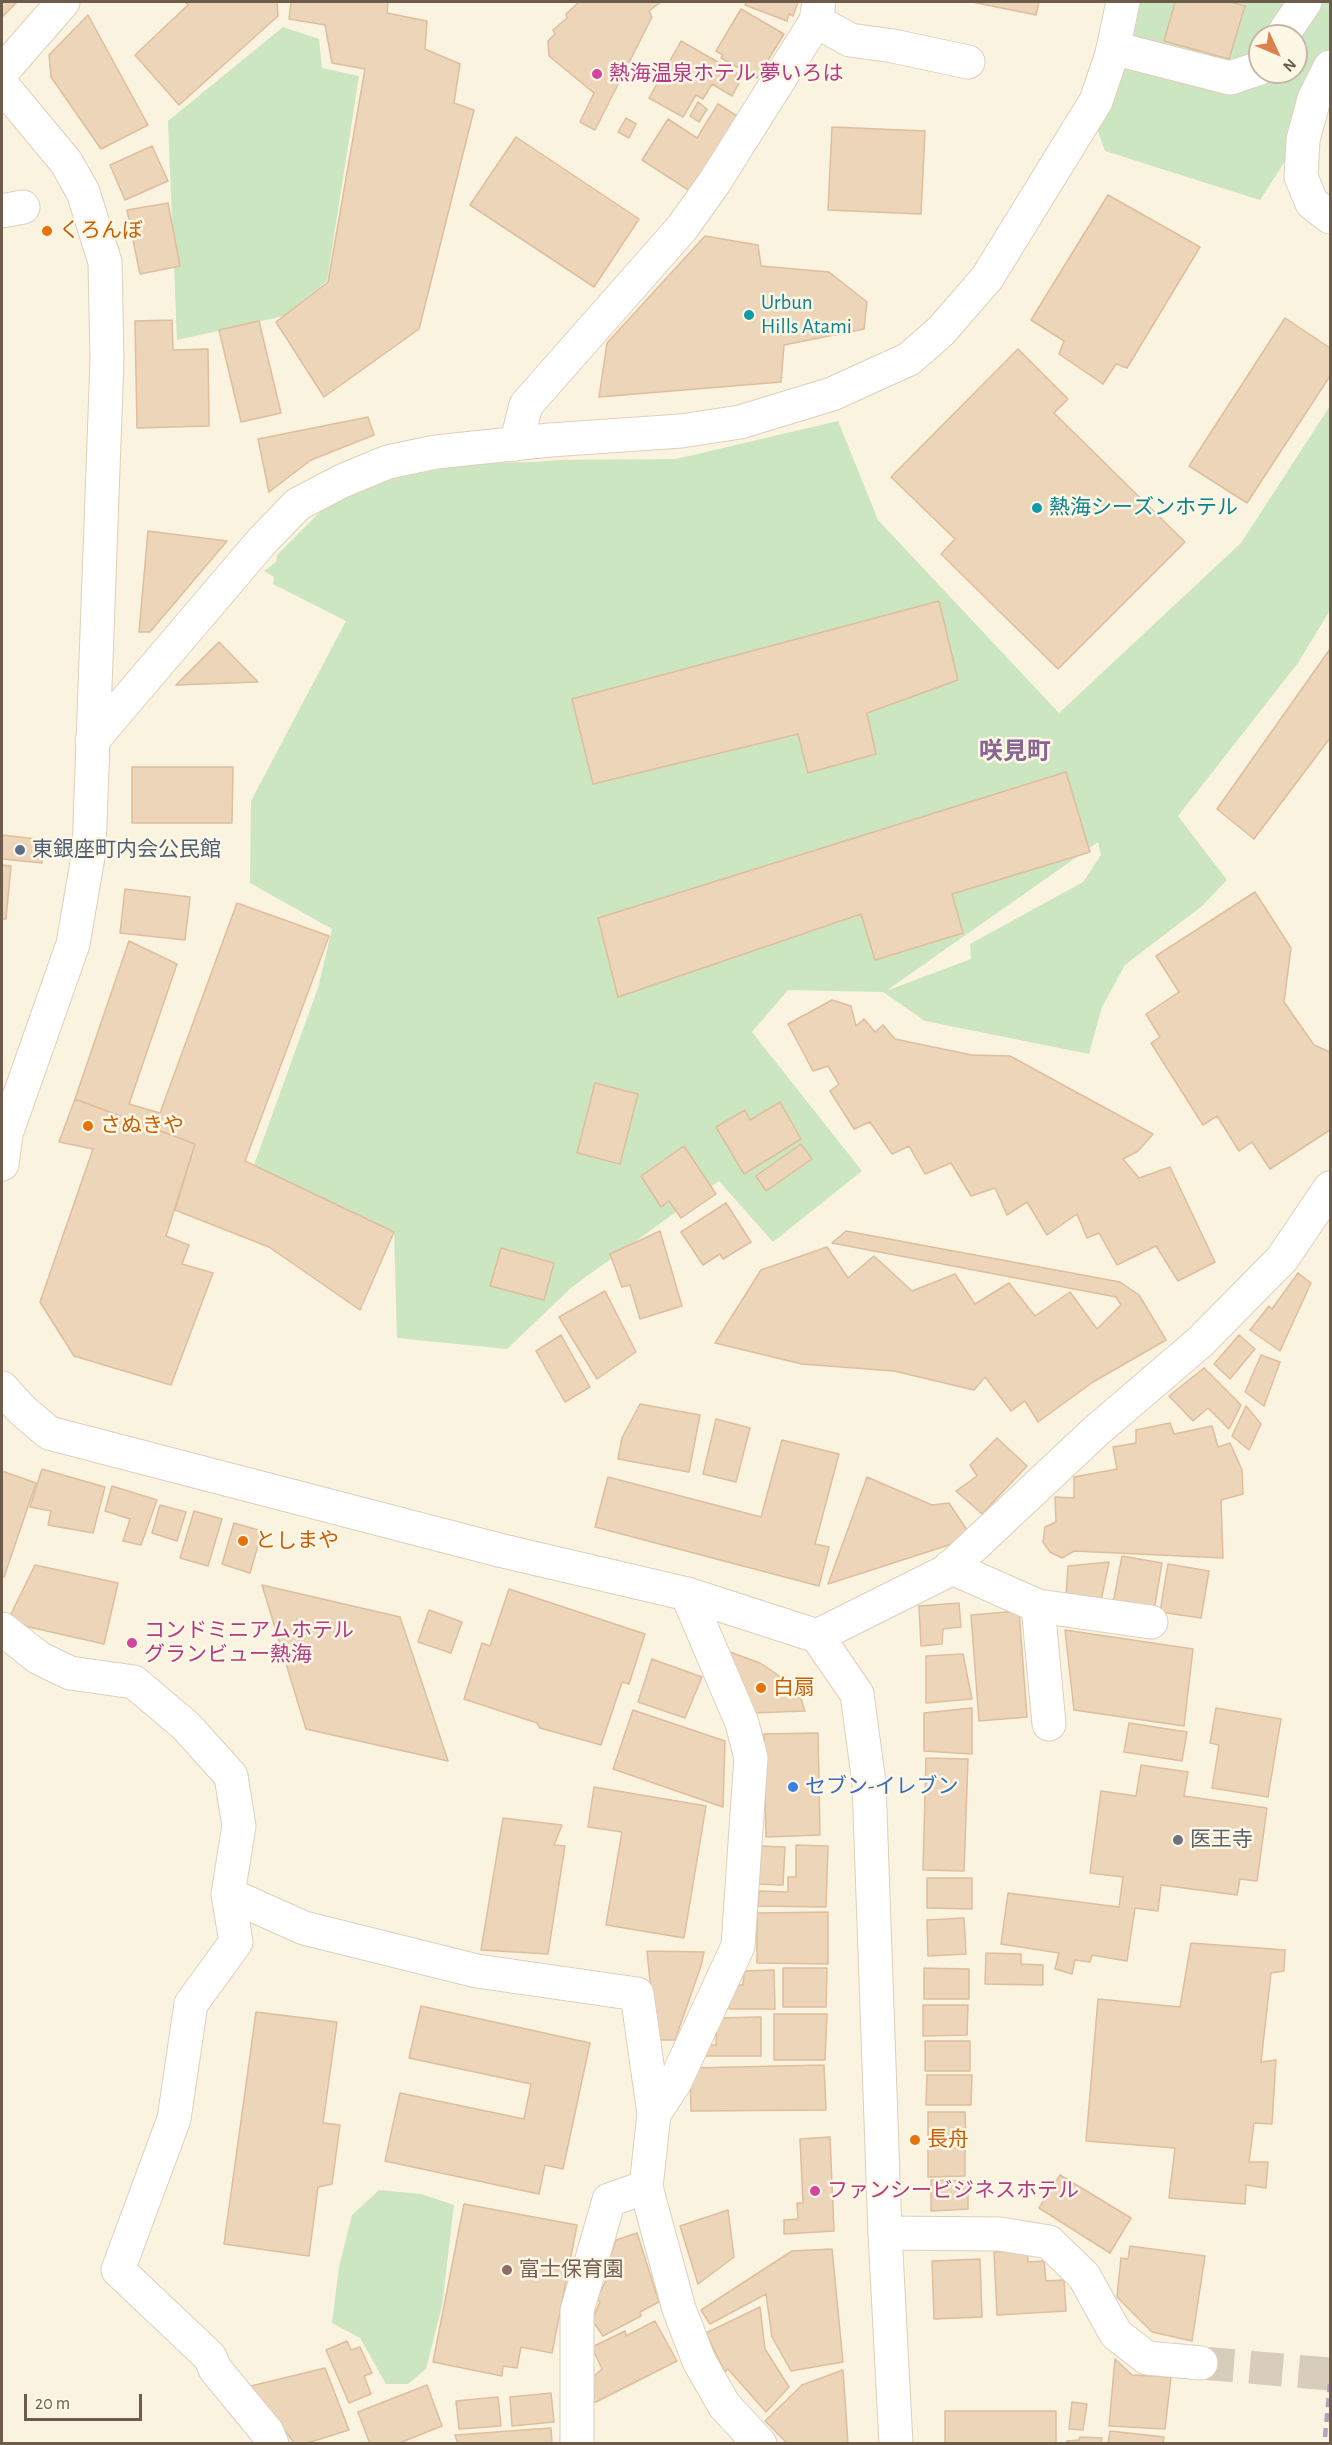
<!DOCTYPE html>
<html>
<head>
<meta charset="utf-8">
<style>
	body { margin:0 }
	#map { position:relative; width:1332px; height:2445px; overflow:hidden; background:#faf3e0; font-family:"Alegreya Sans",sans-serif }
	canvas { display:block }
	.frame { position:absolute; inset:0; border:3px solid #6e5c4a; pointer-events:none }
	.north { position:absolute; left:1248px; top:24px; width:60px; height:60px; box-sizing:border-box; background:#fdf7e6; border:2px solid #c4b9a8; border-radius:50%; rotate:134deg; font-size:16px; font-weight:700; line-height:24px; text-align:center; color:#6e5c4a }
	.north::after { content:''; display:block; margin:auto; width:21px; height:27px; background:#dc804d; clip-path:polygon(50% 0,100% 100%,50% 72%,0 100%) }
	.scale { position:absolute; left:24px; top:2394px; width:118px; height:27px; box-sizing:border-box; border:3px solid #6e5c4a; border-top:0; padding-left:8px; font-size:18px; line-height:21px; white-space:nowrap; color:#6e5c4a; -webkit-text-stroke:4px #fdf7e6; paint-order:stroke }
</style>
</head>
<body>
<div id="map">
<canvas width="1332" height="2445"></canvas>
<div class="frame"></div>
<div class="north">N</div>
<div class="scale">20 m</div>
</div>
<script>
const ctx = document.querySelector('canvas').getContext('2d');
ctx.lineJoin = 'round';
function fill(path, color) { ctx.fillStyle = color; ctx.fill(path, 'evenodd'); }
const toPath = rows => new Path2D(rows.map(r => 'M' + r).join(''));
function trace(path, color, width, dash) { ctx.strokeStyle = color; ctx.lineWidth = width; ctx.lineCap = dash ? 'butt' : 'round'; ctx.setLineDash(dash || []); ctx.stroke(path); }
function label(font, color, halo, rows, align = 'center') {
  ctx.font = font + ' "Alegreya Sans","Noto Sans JP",sans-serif'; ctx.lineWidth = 5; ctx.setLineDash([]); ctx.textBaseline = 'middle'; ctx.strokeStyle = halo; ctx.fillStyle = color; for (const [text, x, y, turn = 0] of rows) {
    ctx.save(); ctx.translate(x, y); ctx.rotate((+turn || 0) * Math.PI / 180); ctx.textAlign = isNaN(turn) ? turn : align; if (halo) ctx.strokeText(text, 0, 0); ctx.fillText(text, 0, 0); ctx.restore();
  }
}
fill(toPath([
	[1134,2,1330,2,1330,92,1260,200,1105,151,1096,126],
	[1260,36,1296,36,1296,72,1260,72],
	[283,27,319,39,322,68,359,76,327,281,284,316,177,340,168,121],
	[1330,406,1330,610,1298,663,1178,816,1227,880,1202,906,1125,965,1102,1007,1089,1054,925,1021,883,992,788,990,752,1032,862,1171,773,1242,719,1181,572,1287,507,1349,397,1338,394,1232,254,1165,318,988,332,929,250,883,251,801,346,621,273,584,274,577,264,571,276,562,277,555,340,492,430,464,536,462,558,460,676,459,838,421,878,520,1059,713,1241,543],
	[1098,842,1101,855,1083,882,970,944,971,959,886,991],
	[379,2190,421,2194,454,2205,442,2306,426,2369,408,2384,386,2384,360,2338,332,2323,339,2267,352,2215]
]), '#cbe6c0');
const building = toPath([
	[2,2,17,2,2,17,2,2],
	[185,2,277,2,278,16,179,105,135,55,188,5,185,2],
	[291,2,388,2,387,13,427,21,425,49,460,64,454,103,474,110,419,329,324,397,276,322,328,282,365,69,332,63,325,25,289,19,291,2],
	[579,2,661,2,649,11,652,17,595,130,580,122,594,93,549,56,548,41,555,34,553,30,567,18,566,14,579,2],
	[747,2,798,2,793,16,789,14,787,21,745,5,747,2],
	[972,2,1039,2,1036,15,972,2],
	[1175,2,1231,2,1245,6,1229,59,1164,41,1175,2],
	[741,9,784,34,757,78,721,58,723,55,716,51,741,9],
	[88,15,148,125,101,149,51,77,49,55,88,15],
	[681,41,737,73,734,80,739,83,732,96,712,84,703,99,696,95,683,117,649,98,681,41],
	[698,102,707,109,699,122,690,116,698,102],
	[718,104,737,116,690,191,642,160,668,119,697,138,718,104],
	[626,118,636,124,629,138,618,132,626,118],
	[832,127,925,131,921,214,828,210,832,127],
	[516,137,639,219,594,287,470,205,516,137],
	[152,146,168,181,125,200,110,165,152,146],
	[1108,195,1200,247,1127,368,1116,364,1103,384,1059,354,1064,341,1031,320,1108,195],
	[168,203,180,266,140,274,127,210,168,203],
	[705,236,758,245,761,266,829,272,867,302,864,329,784,345,781,382,599,397,607,343,705,236],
	[1285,318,1330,348,1330,376,1247,503,1189,466,1285,318],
	[172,320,173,350,208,349,209,426,137,428,135,321,172,320],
	[259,321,281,413,241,422,219,330,259,321],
	[1018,349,1068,399,1054,413,1185,542,1058,669,941,554,955,539,891,477,1018,349],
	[368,417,374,435,311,460,269,492,258,439,368,417],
	[148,531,227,541,150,632,139,632,148,531],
	[939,601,958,680,867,713,876,754,808,773,798,734,593,784,572,699,939,601],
	[219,642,258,682,176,685,219,642],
	[1330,649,1330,738,1254,839,1217,809,1330,649],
	[132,767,233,767,232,823,132,823,132,767],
	[1066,772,1090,852,952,894,963,933,875,960,861,914,618,997,598,918,1066,772],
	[2,835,45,840,42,863,2,859,2,835],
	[2,865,11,866,6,919,2,919,2,865],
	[125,889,190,897,185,940,120,933,125,889],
	[1255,892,1291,948,1284,1002,1314,1045,1330,1052,1330,1130,1270,1169,1252,1142,1239,1151,1217,1116,1203,1125,1151,1043,1160,1037,1146,1014,1179,992,1156,956,1255,892],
	[237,903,329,936,245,1161,394,1232,360,1310,269,1247,175,1210,195,1144,75,1099,129,941,177,964,129,1104,160,1113,237,903],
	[832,1000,851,1006,856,1026,864,1019,875,1032,883,1025,895,1039,972,1055,1010,1056,1153,1134,1138,1151,1123,1159,1139,1178,1170,1167,1215,1262,1178,1281,1156,1246,1117,1265,1099,1233,1087,1238,1077,1214,1047,1235,1027,1202,1007,1215,995,1188,971,1196,951,1163,925,1174,909,1146,892,1154,870,1122,854,1129,830,1091,839,1084,828,1066,813,1071,788,1024,832,1000],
	[595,1083,638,1094,620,1164,577,1153,595,1083],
	[75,1099,195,1144,166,1236,189,1245,182,1264,213,1273,171,1385,74,1356,40,1302,93,1149,59,1142,75,1099],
	[780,1102,801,1139,744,1174,716,1127,745,1110,750,1120,780,1102],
	[801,1144,812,1159,766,1191,756,1176,801,1144],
	[684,1146,716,1194,681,1218,669,1201,661,1207,641,1176,684,1146],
	[726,1203,751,1242,723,1259,720,1254,703,1265,681,1232,726,1203],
	[660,1231,682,1306,640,1319,630,1285,622,1287,610,1254,660,1231],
	[846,1231,1120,1282,1139,1295,1166,1340,1093,1382,1038,1422,1025,1401,1011,1411,985,1377,974,1390,894,1371,802,1364,715,1343,761,1270,827,1247,848,1278,874,1256,912,1291,955,1274,975,1304,1009,1283,1035,1316,1070,1292,1097,1329,1121,1305,1116,1297,832,1243,846,1231],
	[501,1248,554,1263,544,1300,490,1286,501,1248],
	[1298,1273,1311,1283,1280,1351,1250,1330,1269,1306,1272,1309,1298,1273],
	[605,1291,636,1352,597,1379,559,1317,605,1291],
	[561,1335,590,1387,565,1402,536,1351,561,1335],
	[1239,1335,1255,1349,1230,1379,1214,1364,1239,1335],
	[1261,1355,1280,1362,1264,1406,1245,1392,1261,1355],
	[1204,1368,1241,1405,1229,1429,1208,1408,1193,1421,1169,1396,1204,1368],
	[640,1404,700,1415,689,1472,618,1459,622,1438,640,1404],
	[1246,1406,1261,1424,1249,1450,1232,1436,1246,1406],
	[716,1419,750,1428,736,1482,703,1474,716,1419],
	[1170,1423,1174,1434,1212,1426,1218,1447,1230,1443,1242,1470,1243,1494,1221,1500,1223,1558,1074,1551,1062,1558,1050,1552,1043,1542,1045,1527,1056,1522,1055,1497,1074,1498,1074,1477,1117,1469,1113,1447,1136,1443,1136,1430,1170,1423],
	[997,1438,1027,1466,982,1514,956,1491,977,1476,970,1465,997,1438],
	[782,1440,839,1454,815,1544,829,1547,819,1586,595,1527,608,1477,761,1517,782,1440],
	[42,1469,105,1487,93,1533,48,1525,51,1511,30,1507,42,1469],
	[2,1471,36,1483,4,1577,2,1576,2,1471],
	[867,1477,932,1505,949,1503,967,1530,955,1543,828,1584,867,1477],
	[112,1486,157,1500,141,1545,123,1541,130,1519,105,1511,112,1486],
	[160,1505,186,1512,177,1541,152,1533,160,1505],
	[194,1511,222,1519,208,1566,180,1558,194,1511],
	[234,1523,262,1531,250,1573,222,1564,234,1523],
	[1122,1556,1162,1563,1154,1610,1113,1603,1122,1556],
	[1109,1562,1101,1601,1066,1596,1068,1566,1109,1562],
	[1168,1564,1209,1571,1201,1618,1160,1612,1168,1564],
	[35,1565,118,1583,104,1644,7,1622,35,1565],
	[262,1585,400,1617,448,1761,306,1729,262,1585],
	[509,1589,645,1634,629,1684,622,1682,601,1745,540,1728,537,1723,464,1699,482,1643,490,1646,509,1589],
	[959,1603,961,1627,943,1629,942,1644,921,1646,919,1606,959,1603],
	[429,1610,462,1622,451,1653,418,1642,429,1610],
	[1019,1611,1027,1717,979,1721,971,1615,1019,1611],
	[1065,1630,1193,1649,1184,1726,1074,1710,1065,1630],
	[730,1652,760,1663,778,1675,801,1699,805,1711,753,1713,730,1652],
	[963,1654,972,1699,926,1703,926,1656,963,1654],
	[652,1659,702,1677,685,1718,638,1702,652,1659],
	[972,1708,972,1754,924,1751,924,1713,972,1708],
	[1216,1708,1281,1719,1268,1797,1212,1788,1219,1745,1210,1743,1216,1708],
	[633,1710,725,1741,723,1807,613,1769,633,1710],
	[1129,1723,1187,1732,1182,1761,1124,1752,1129,1723],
	[818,1733,820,1835,766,1837,764,1734,818,1733],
	[926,1758,968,1759,964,1871,923,1870,926,1758],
	[1141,1765,1188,1772,1184,1796,1267,1808,1257,1881,1240,1879,1237,1895,1161,1885,1158,1911,1135,1908,1127,1961,1092,1955,1090,1962,1075,1960,1072,1974,1055,1969,1059,1953,1001,1944,1008,1893,1119,1907,1123,1877,1090,1873,1101,1791,1136,1796,1141,1765],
	[594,1787,706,1806,684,1938,606,1925,622,1832,588,1827,594,1787],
	[503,1818,562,1825,554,1845,565,1846,548,1954,481,1950,503,1818],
	[796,1845,828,1846,826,1907,758,1906,759,1891,788,1892,788,1877,796,1877,796,1845],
	[759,1846,785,1847,783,1885,758,1884,759,1846],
	[927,1878,972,1878,972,1909,927,1908,927,1878],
	[828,1912,828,1964,757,1963,757,1913,828,1912],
	[964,1918,966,1954,928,1956,927,1920,964,1918],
	[1191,1943,1285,1950,1284,1971,1271,1973,1261,2062,1276,2060,1272,2124,1254,2123,1249,2162,1268,2162,1266,2188,1246,2185,1245,2204,1169,2198,1175,2148,1086,2141,1098,1999,1180,2007,1191,1943],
	[647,1951,704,1952,701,1966,675,2040,656,2040,647,1951],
	[986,1953,1021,1954,1021,1964,1043,1965,1043,1985,985,1984,986,1953],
	[783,1968,827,1968,826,2007,783,2007,783,1968],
	[924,1968,969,1969,969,1999,924,1999,924,1968],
	[774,1970,775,2009,729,2009,729,1992,734,1985,743,1985,744,1971,774,1970],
	[923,2005,968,2005,967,2035,923,2036,923,2005],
	[421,2006,590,2043,563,2169,545,2165,539,2194,385,2161,400,2093,524,2119,531,2084,409,2058,421,2006],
	[256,2012,337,2022,323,2123,340,2125,332,2184,318,2187,309,2256,224,2244,256,2012],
	[774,2014,827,2014,825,2060,774,2060,774,2014],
	[761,2017,761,2056,706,2056,706,2045,716,2045,717,2018,761,2017],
	[925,2041,970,2041,970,2071,925,2071,925,2041],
	[824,2065,826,2110,691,2111,690,2068,824,2065],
	[927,2075,972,2075,971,2105,926,2105,927,2075],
	[928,2112,965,2112,966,2141,928,2142,928,2112],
	[830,2137,834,2231,784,2234,784,2220,798,2219,797,2203,803,2203,800,2139,830,2137],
	[928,2147,965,2148,965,2176,928,2177,928,2147],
	[1060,2175,1131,2218,1110,2253,1039,2208,1060,2175],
	[931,2180,968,2181,968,2209,931,2211,931,2180],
	[464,2204,577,2225,552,2353,521,2347,517,2368,503,2366,502,2376,433,2362,464,2204],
	[728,2210,734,2257,698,2284,680,2226,728,2210],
	[637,2233,659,2302,640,2312,641,2316,603,2336,592,2320,600,2302,597,2299,609,2274,605,2272,616,2240,637,2233],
	[1130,2246,1205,2256,1192,2341,1152,2332,1117,2297,1121,2258,1128,2259,1130,2246],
	[832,2249,843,2362,791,2371,772,2337,766,2294,710,2324,701,2310,792,2251,832,2249],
	[1027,2250,1028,2262,1044,2261,1046,2281,1064,2280,1066,2311,997,2315,994,2252,1027,2250],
	[980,2259,982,2317,934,2319,932,2261,980,2259],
	[760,2307,765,2349,789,2387,766,2412,728,2369,725,2372,706,2333,760,2307],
	[655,2321,677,2361,594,2403,593,2377,602,2369,592,2347,625,2331,626,2336,655,2321],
	[347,2341,351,2350,360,2347,372,2373,364,2376,371,2394,349,2403,326,2350,347,2341],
	[1115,2359,1132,2375,1171,2377,1165,2429,1109,2426,1115,2359],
	[325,2368,349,2430,304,2444,295,2444,251,2386,325,2368],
	[843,2370,848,2444,788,2444,765,2421,802,2385,843,2370],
	[427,2385,442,2426,397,2444,370,2444,358,2412,427,2385],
	[551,2393,554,2422,512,2426,510,2397,551,2393],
	[498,2397,501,2426,459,2429,456,2401,498,2397],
	[1072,2402,1087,2404,1083,2430,1069,2429,1072,2402],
	[945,2411,1056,2411,1056,2444,945,2444,945,2411],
	[551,2428,552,2444,458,2444,455,2435,551,2428],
	[1110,2431,1164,2437,1163,2444,1108,2444,1110,2431],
	[1080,2437,1102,2438,1101,2444,1067,2444,1067,2441,1079,2440,1080,2437]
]);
fill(building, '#edd5ba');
trace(building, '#debe9c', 1.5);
trace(toPath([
	[1201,2363,1330,2374]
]), '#d7cdba', 33, [33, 16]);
const street = toPath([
	[816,21,850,40,893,46,968,62],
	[1282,36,1305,2],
	[1113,48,1230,78,1260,68],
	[1330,67,1314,99,1303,140,1301,177,1312,203,1330,217],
	[2,211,23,207],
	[516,444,526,405,682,228,714,183,816,21,819,2],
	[950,1567,1038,1606,1049,1724],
	[1038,1606,1151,1622],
	[2,1629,39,1658,70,1673,134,1682,186,1726,231,1776,239,1826,228,1894,304,1928,477,1971,637,1994,654,2114,646,2187,609,2200,577,2311,577,2444],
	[817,1636,947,1571,1096,1431,1200,1342,1282,1259,1330,1188],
	[228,1894,236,1942,191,2004,174,2119,118,2270,210,2357,215,2369,267,2432,272,2444],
	[654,2114,675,2082,738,1946,747,1814,751,1758,742,1723,687,1594],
	[646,2187,679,2309,699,2361,724,2405,760,2444],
	[885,2233,1000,2234,1049,2242,1084,2276,1116,2334,1147,2358,1201,2363]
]);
const secondary = toPath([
	[2,72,63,2],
	[2,85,66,162,83,192,105,262,107,360,89,851,73,944,6,1134,2,1164],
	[92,741,263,540,298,504,342,481,388,462,436,452,550,440,681,431,740,422,832,394,909,359,941,331,987,278,1096,101,1112,54,1123,2],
	[2,1388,21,1409,49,1433,499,1550,687,1594,817,1636,857,1694,869,1783,885,2233,896,2444]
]);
trace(street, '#ddd0bd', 35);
trace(secondary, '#dfcfb9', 35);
trace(street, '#fff', 33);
trace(secondary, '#fff', 33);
trace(toPath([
	[1325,2437,1330,2384]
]), '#b6a1c1', 4.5, [9, 6]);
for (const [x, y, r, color] of [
	[597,74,6,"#d1479c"],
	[47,231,6,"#e8710a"],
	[749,315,6,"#0f9aa8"],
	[1037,508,6,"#0f9aa8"],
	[20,850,6,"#5c6f8a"],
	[88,1126,6,"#e8710a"],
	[243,1541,6,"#e8710a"],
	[132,1643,6,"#d1479c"],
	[761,1688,6,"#e8710a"],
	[793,1787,6,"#3f7fe0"],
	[1178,1840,6,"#6b7280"],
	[915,2140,6,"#e8710a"],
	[815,2191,6,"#d1479c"],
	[507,2270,6,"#8d6e63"]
]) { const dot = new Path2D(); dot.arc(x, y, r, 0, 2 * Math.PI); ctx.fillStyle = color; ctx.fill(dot); trace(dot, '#fdf7e6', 2); }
label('21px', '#b23c85', '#fdf7e6', [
	["熱海温泉ホテル 夢いろは",609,74],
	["コンドミニアムホテル",144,1631],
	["グランビュー熱海",144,1655],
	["ファンシービジネスホテル",827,2191]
], 'left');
label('21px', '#c56008', '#fdf7e6', [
	["くろんぼ",59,231],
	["さぬきや",100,1126],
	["としまや",255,1541],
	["白扇",773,1688],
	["長舟",927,2140]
], 'left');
label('21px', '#0d838f', '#fdf7e6', [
	["Urbun",761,303],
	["Hills Atami",761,327],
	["熱海シーズンホテル",1049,508]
], 'left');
label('21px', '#4e5e75', '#fdf7e6', [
	["東銀座町内会公民館",32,850]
], 'left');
label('21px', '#366cbe', '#fdf7e6', [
	["セブン-イレブン",805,1787]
], 'left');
label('21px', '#5b616d', '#fdf7e6', [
	["医王寺",1190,1840]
], 'left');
label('21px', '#785e54', '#fdf7e6', [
	["富士保育園",519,2270]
], 'left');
label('bold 24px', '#886592', '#fdf7e6', [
	["咲見町",1015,752]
]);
</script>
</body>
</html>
